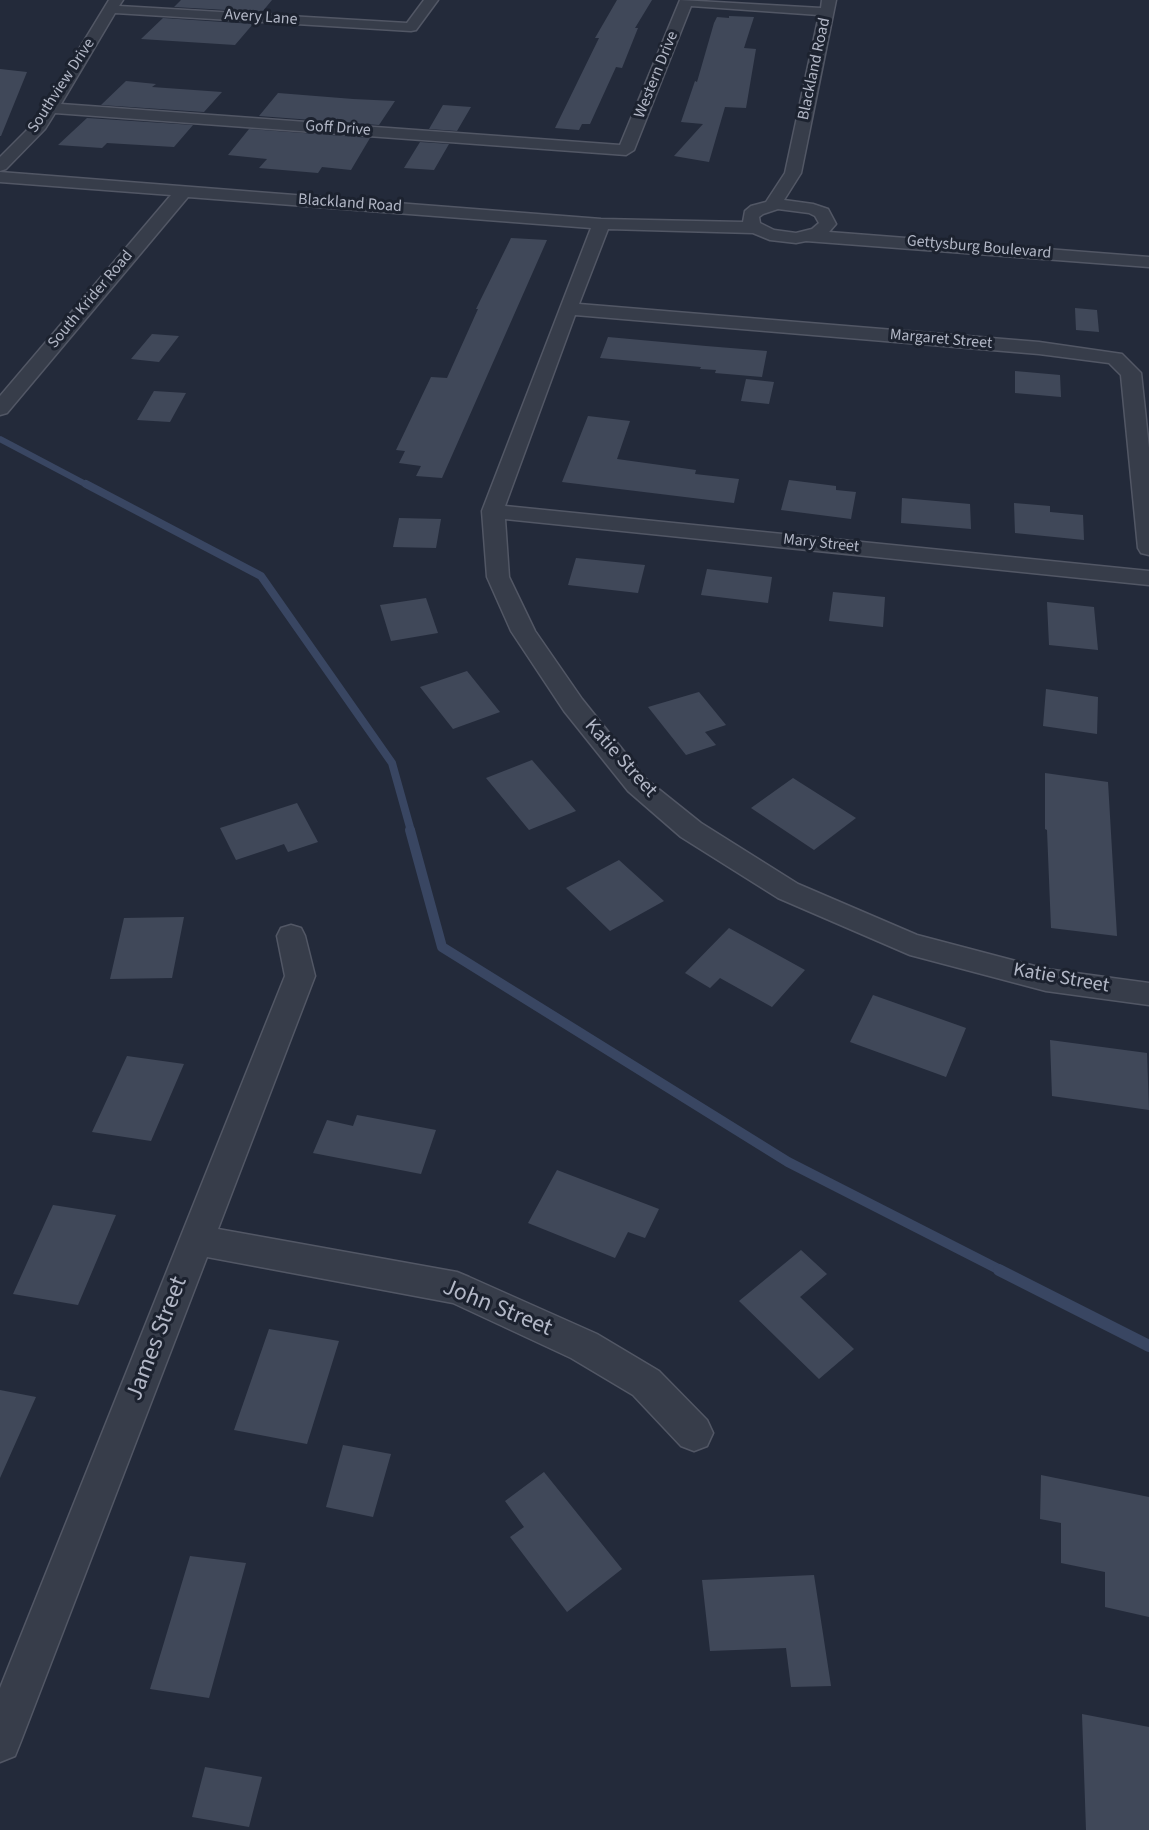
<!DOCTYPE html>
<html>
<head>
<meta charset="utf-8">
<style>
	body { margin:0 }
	canvas { display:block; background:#232a3a }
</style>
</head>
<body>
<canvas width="1149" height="1830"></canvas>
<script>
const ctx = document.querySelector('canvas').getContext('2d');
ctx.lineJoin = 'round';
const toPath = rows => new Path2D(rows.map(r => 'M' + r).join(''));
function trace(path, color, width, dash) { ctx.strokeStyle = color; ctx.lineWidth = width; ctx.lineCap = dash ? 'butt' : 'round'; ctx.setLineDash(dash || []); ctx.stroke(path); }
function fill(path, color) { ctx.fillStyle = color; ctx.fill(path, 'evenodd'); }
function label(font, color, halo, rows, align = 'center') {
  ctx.font = font + ' "Source Sans 3",sans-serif'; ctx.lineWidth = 6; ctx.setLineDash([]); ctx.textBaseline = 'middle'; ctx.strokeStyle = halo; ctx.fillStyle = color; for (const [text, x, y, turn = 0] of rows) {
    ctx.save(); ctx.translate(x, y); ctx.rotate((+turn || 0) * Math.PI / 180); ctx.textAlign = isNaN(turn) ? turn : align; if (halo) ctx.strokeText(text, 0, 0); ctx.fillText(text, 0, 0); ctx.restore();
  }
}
trace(toPath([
	[0,439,89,486]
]), '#394662', 6);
trace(toPath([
	[86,484,261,576,392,763,411,831]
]), '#394662', 8);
trace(toPath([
	[410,830,442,947,788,1162,1002,1271]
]), '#394662', 10);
trace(toPath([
	[999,1270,1149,1346]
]), '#394662', 12);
fill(toPath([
	[181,0,272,0,262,12,174,7],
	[617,0,652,0,635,28,638,28,622,68,616,67,590,124,582,124,579,130,555,128,599,38,595,38],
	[729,16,754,17,744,48,756,49,746,108,725,107,709,162,674,156,703,124,681,122,695,81,697,82,714,23,717,17,729,18],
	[163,18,253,24,235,45,141,39],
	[0,69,27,72,1,136,0,136],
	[126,81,156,84,152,87,222,92,204,112,101,105],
	[278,93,353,99,395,101,379,125,259,116],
	[443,105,471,107,457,131,429,129],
	[87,118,193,125,174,147,107,143,102,148,58,145],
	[249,129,370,138,351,170,322,167,318,173,259,168,267,159,228,155],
	[420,142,449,144,434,170,404,168],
	[511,238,547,240,442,478,416,476,421,466,399,463,405,451,396,450,431,377,447,378,478,309,476,309],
	[1075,308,1097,310,1099,332,1076,330],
	[152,334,179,336,159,362,131,359],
	[608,337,706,346,767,351,762,377,715,373,716,370,700,369,701,367,600,358],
	[1015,371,1060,375,1061,397,1015,393],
	[746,379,774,382,769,404,741,401],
	[154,391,186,393,170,422,137,420],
	[588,416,630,421,617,459,696,470,695,474,739,479,734,503,562,482],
	[789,480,836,486,836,490,856,492,851,519,781,510],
	[902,498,970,504,971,529,901,523],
	[1014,503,1050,506,1050,512,1083,515,1084,540,1015,533],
	[399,518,441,519,436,548,393,547],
	[576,558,645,565,638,593,568,585],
	[707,569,772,577,768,603,701,595],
	[833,592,885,597,883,627,829,621],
	[426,598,438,633,391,641,380,605],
	[1047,602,1094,607,1098,650,1049,645],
	[467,671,500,712,453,729,420,687],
	[1046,689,1098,697,1097,734,1043,726],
	[699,692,726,725,705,732,716,745,686,755,648,707],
	[532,760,576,811,529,830,486,778],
	[1045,773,1108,782,1117,936,1051,928,1047,830,1045,829],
	[793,778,856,818,814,850,751,808],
	[297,803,318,842,288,852,284,844,236,860,220,828],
	[619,860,664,901,610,931,566,888],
	[184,917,172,978,110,979,124,918],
	[729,928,805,970,772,1007,720,978,710,988,685,973],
	[873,995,966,1028,946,1077,850,1042],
	[1050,1040,1147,1053,1149,1110,1052,1096],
	[127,1056,184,1064,151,1141,92,1132],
	[357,1115,436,1130,421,1174,313,1153,327,1120,353,1126],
	[557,1170,659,1209,645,1238,628,1232,615,1258,528,1223],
	[53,1205,116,1215,78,1305,13,1294],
	[801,1250,827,1274,800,1297,854,1349,819,1379,739,1301],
	[269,1329,339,1341,307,1444,234,1430],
	[0,1390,36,1397,0,1478],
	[343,1445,391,1454,373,1517,326,1507],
	[544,1472,622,1569,567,1612,510,1537,524,1527,505,1501],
	[1041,1475,1149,1497,1149,1617,1105,1607,1105,1572,1061,1563,1061,1523,1040,1519],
	[190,1556,246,1563,209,1698,150,1689],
	[814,1575,831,1686,791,1687,786,1648,710,1651,702,1580],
	[1082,1714,1149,1727,1149,1830,1086,1830],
	[205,1767,262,1777,249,1827,192,1817]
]), '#404859');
const minor = toPath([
	[109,0,123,0,119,6,407,23,424,0,438,0,416,30,411,31,115,13,61,104,620,145,680,0,821,8,822,0,836,0,801,173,784,200,813,204,828,209,836,224,829,232,1149,257,1149,267,806,241,796,243,770,240,753,233,608,229,579,304,1039,342,1122,354,1141,373,1149,448,1149,555,1141,553,1138,548,1121,375,1109,363,1039,354,575,315,505,506,1149,571,1149,585,505,519,509,577,535,631,582,699,646,779,701,823,798,884,917,935,1046,969,1149,983,1149,1005,1046,991,910,955,778,898,681,837,628,791,564,711,511,631,487,577,482,511,591,228,188,197,7,413,0,415,0,396,171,195,0,182,0,172,601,219,743,222,745,211,751,206,766,202,785,173,819,15,691,6,634,150,626,155,55,113,45,129,6,169,0,171,0,157,34,123,109,0],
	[778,209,809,213,815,216,819,223,812,229,796,233,774,230,760,223,759,217,763,214,778,209],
	[291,925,301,928,305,936,315,976,218,1229,457,1272,469,1277,597,1334,659,1371,707,1420,713,1433,707,1446,694,1451,681,1446,633,1395,571,1358,453,1303,207,1257,21,1741,15,1756,0,1762,0,1688,285,976,277,936,281,928,291,925]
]);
trace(minor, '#525765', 3);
fill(minor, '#373d4a');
label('16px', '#b2b7c6', '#1c222f', [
	["Avery Lane",261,18,4],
	["Blackland Road",815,69,-78],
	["Western Drive",657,75,-68],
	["Southview Drive",62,86,-57],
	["Goff Drive",338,129,4],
	["Blackland Road",350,204,4],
	["Gettysburg Boulevard",979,248,5],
	["South Krider Road",91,300,-50],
	["Margaret Street",941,340,5],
	["Mary Street",821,544,6]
]);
label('20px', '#b2b7c6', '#1c222f', [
	["Katie Street",620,759,48],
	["Katie Street",1061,979,10]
]);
label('24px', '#b2b7c6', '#1c222f', [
	["John Street",497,1309,22],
	["James Street",158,1339,-69]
]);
</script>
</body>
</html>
